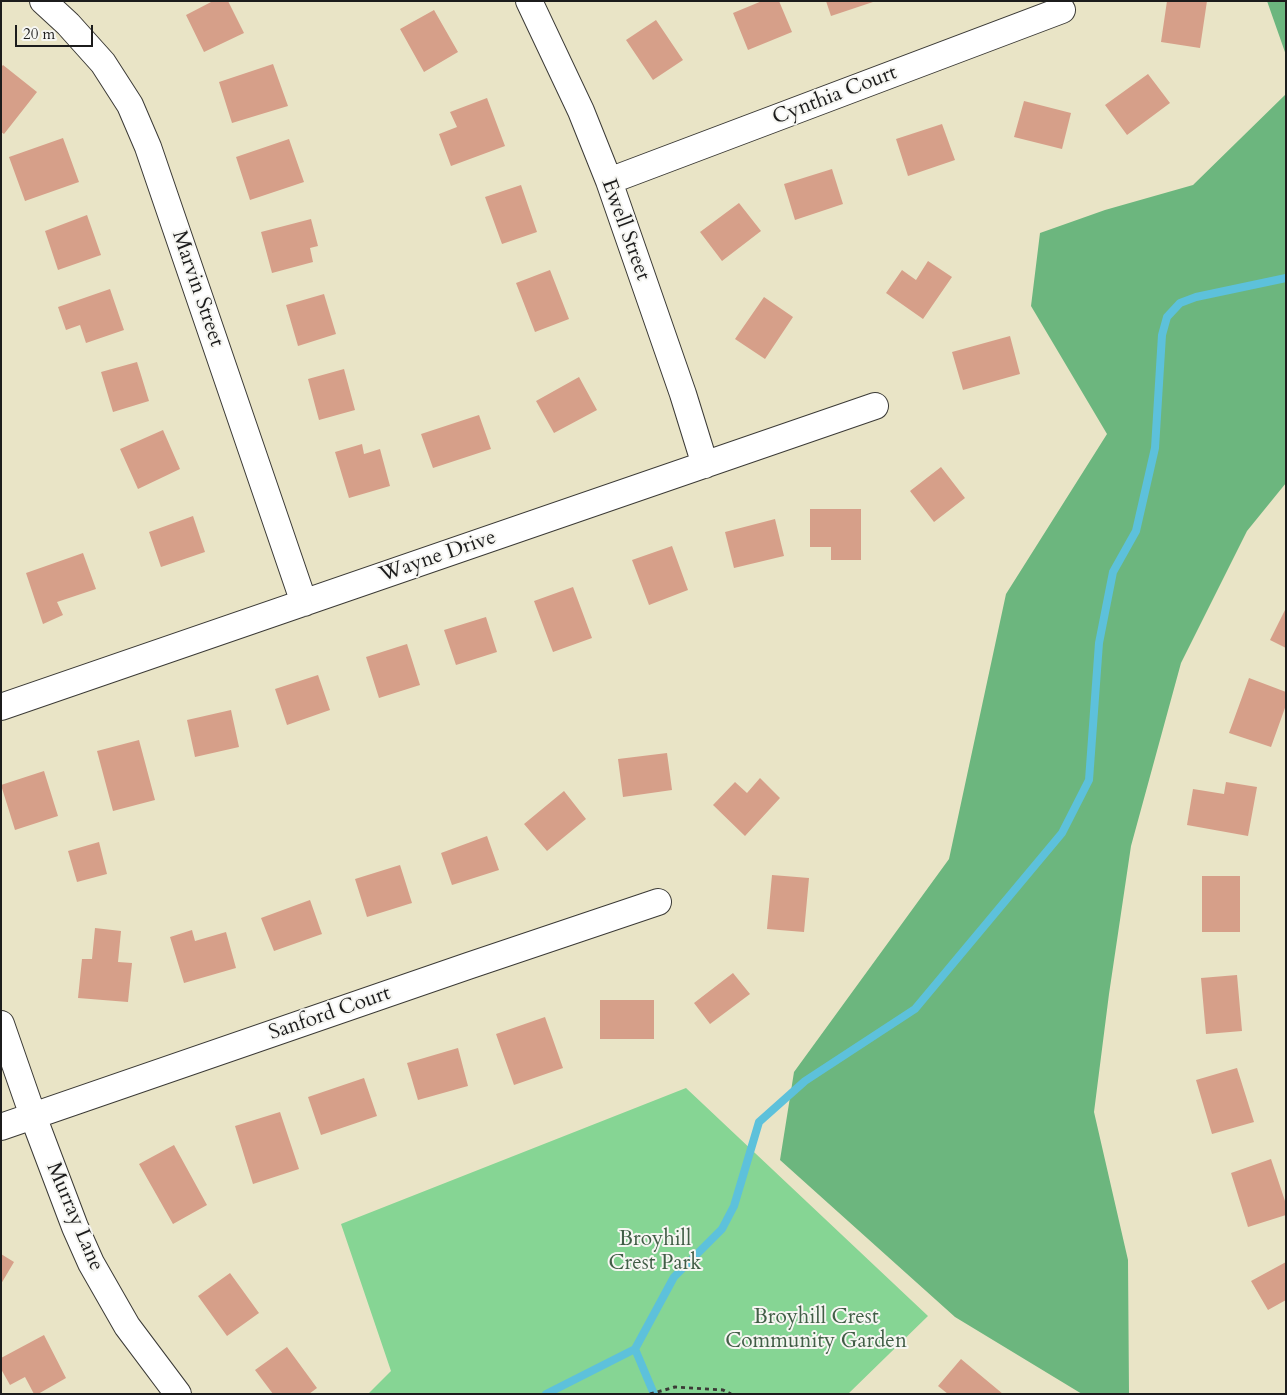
<!DOCTYPE html>
<html>
<head>
<meta charset="utf-8">
<style>
	body { margin:0 }
	#map { position:relative; width:1287px; height:1395px; overflow:hidden; background:#e9e4c6; font-family:Cardo,serif }
	canvas { display:block }
	.frame { position:absolute; inset:0; border:2px solid #1c1c1c; pointer-events:none }
	.scale { position:absolute; left:15px; top:25px; width:78px; height:22px; box-sizing:border-box; border:2px solid #1c1c1c; border-top:0; padding-left:6px; font-size:15px; line-height:18px; white-space:nowrap; color:#1c1c1c; -webkit-text-stroke:4px #f6f6f2; paint-order:stroke }
</style>
</head>
<body>
<div id="map">
<canvas width="1287" height="1395"></canvas>
<div class="frame"></div>
<div class="scale">20 m</div>
</div>
<script>
const ctx = document.querySelector('canvas').getContext('2d');
ctx.lineJoin = 'round';
function fill(path, color) { ctx.fillStyle = color; ctx.fill(path, 'evenodd'); }
const toPath = rows => new Path2D(rows.map(r => 'M' + r).join(''));
function trace(path, color, width, dash) { ctx.strokeStyle = color; ctx.lineWidth = width; ctx.lineCap = dash ? 'butt' : 'round'; ctx.setLineDash(dash || []); ctx.stroke(path); }
function label(font, color, halo, rows, align = 'center') {
  ctx.font = font + ' Cardo,serif'; ctx.lineWidth = 4; ctx.setLineDash([]); ctx.textBaseline = 'middle'; ctx.strokeStyle = halo; ctx.fillStyle = color; for (const [text, x, y, turn = 0] of rows) {
    ctx.save(); ctx.translate(x, y); ctx.rotate((+turn || 0) * Math.PI / 180); ctx.textAlign = isNaN(turn) ? turn : align; if (halo) ctx.strokeText(text, 0, 0); ctx.fillText(text, 0, 0); ctx.restore();
  }
}
fill(toPath([
	[686,1088,928,1316,848,1394,368,1394,391,1371,341,1224]
]), '#86d594');
fill(toPath([
	[1267,1,1286,1,1286,55],
	[1286,94,1286,483,1247,531,1181,663,1131,846,1109,994,1094,1112,1128,1260,1129,1394,1082,1394,955,1317,780,1160,794,1072,949,859,1006,594,1107,434,1031,306,1040,233,1105,210,1193,185]
]), '#6cb67e');
trace(toPath([
	[546,1394,635,1349],
	[654,1394,635,1349,674,1277,722,1229,734,1206,759,1122,805,1081,915,1009,1062,833,1089,780,1099,643,1113,572,1136,531,1155,448,1162,335,1167,317,1180,303,1196,297,1286,278]
]), '#5dc1db', 8);
fill(toPath([
	[213,1,228,1,244,33,204,52,186,15],
	[762,1,779,1,792,32,748,50,733,13],
	[826,1,873,1,873,2,831,16],
	[1167,1,1207,1,1200,48,1161,42],
	[434,10,458,52,424,72,400,29],
	[656,20,683,60,653,80,626,40],
	[273,64,288,106,232,123,219,82],
	[3,65,37,92,4,134,1,132,1,67],
	[1148,74,1170,103,1127,135,1105,105],
	[487,98,505,146,451,166,439,134,457,127,450,112],
	[1024,101,1071,113,1062,149,1014,137],
	[942,124,955,160,908,176,896,139],
	[63,138,79,182,25,201,9,157],
	[289,139,304,182,250,200,236,157],
	[832,169,843,204,795,220,784,184],
	[521,185,537,232,502,244,485,197],
	[739,203,761,231,722,261,700,232],
	[87,215,101,255,58,270,45,231],
	[311,219,318,246,310,248,313,262,272,273,261,232],
	[928,261,952,277,923,319,886,293,902,270,916,280],
	[550,270,569,319,535,332,516,283],
	[110,289,124,330,86,343,80,325,66,330,58,307],
	[324,294,336,334,298,346,286,305],
	[764,297,793,317,765,359,735,339],
	[1010,336,1020,374,963,390,952,352],
	[137,362,149,401,113,412,101,372],
	[344,369,355,410,319,420,308,379],
	[579,377,597,410,554,433,536,401],
	[479,415,491,449,433,468,421,434],
	[163,430,180,469,138,489,120,449],
	[362,444,364,454,380,449,390,486,349,498,335,452],
	[941,467,965,498,934,522,910,491],
	[810,509,861,509,861,560,831,560,831,547,810,547],
	[193,516,205,552,161,567,149,532],
	[775,519,784,556,734,568,725,532],
	[672,546,688,590,649,605,632,560],
	[83,553,96,589,57,602,63,615,43,624,26,573],
	[573,587,592,638,553,652,534,601],
	[1286,608,1286,648,1270,640],
	[486,617,497,652,456,665,444,630],
	[407,644,420,685,379,698,366,657],
	[318,675,330,710,287,725,275,689],
	[1249,678,1286,692,1286,705,1271,747,1229,733],
	[231,710,239,747,195,757,187,720],
	[139,740,155,800,113,811,97,751],
	[667,753,672,790,623,797,618,759],
	[44,771,58,816,15,830,1,785],
	[760,778,780,798,745,836,713,805,735,782,747,793],
	[1226,782,1257,787,1248,836,1187,825,1193,789,1224,794],
	[564,791,586,819,547,851,524,824],
	[487,836,499,870,452,885,441,853],
	[99,842,107,874,77,882,68,851],
	[400,865,412,903,367,917,355,879],
	[772,875,809,878,804,932,767,929],
	[1202,876,1240,876,1240,932,1202,932],
	[310,900,322,934,274,951,261,918],
	[95,928,121,931,118,962,132,963,128,1002,78,998,82,959,92,959],
	[192,930,195,941,226,932,236,968,184,983,170,937],
	[733,973,750,994,710,1024,694,1003],
	[1237,975,1242,1031,1206,1034,1201,978],
	[600,1000,654,1000,654,1039,600,1039],
	[545,1017,563,1068,514,1085,496,1034],
	[458,1048,468,1086,418,1100,407,1063],
	[1237,1068,1254,1122,1212,1134,1196,1080],
	[364,1078,377,1116,321,1135,308,1097],
	[280,1112,299,1169,253,1184,235,1126],
	[174,1145,207,1205,173,1224,139,1164],
	[1271,1159,1286,1204,1286,1215,1248,1227,1231,1173],
	[1,1254,14,1262,1,1284],
	[1286,1262,1286,1300,1268,1310,1251,1281],
	[230,1273,259,1313,227,1336,198,1296],
	[44,1335,66,1378,38,1394,34,1394,25,1377,10,1385,1,1369,1,1358],
	[287,1347,317,1388,309,1394,273,1394,255,1370],
	[961,1359,1003,1394,948,1394,938,1386]
]), '#d69f89');
const street = toPath([
	[43,1,68,24,103,63,130,105,148,147,304,603],
	[529,1,581,111,609,181,683,394,705,465],
	[609,181,1062,10],
	[1,707,875,406],
	[1,1024,33,1116,75,1227,91,1263,127,1326,178,1394],
	[1,1127,468,966,658,902]
]);
trace(street, '#3b3a36', 28);
trace(toPath([
	[650,1394,675,1387,723,1390,731,1394]
]), '#3b3a36', 3, [4, 4]);
trace(street, '#fff', 26);
label('21px', '#1c1c1c', '#f6f6f2', [
	["Cynthia Court",835,96,-21],
	["Ewell Street",625,230,70],
	["Marvin Street",197,289,71],
	["Wayne Drive",438,557,-19],
	["Sanford Court",330,1014,-19],
	["Murray Lane",74,1217,67]
]);
label('21px', '#415d46', '#f6f6f2', [
	["Broyhill",655,1240],
	["Crest Park",655,1264],
	["Broyhill Crest",816,1318],
	["Community Garden",816,1342]
]);
</script>
</body>
</html>
